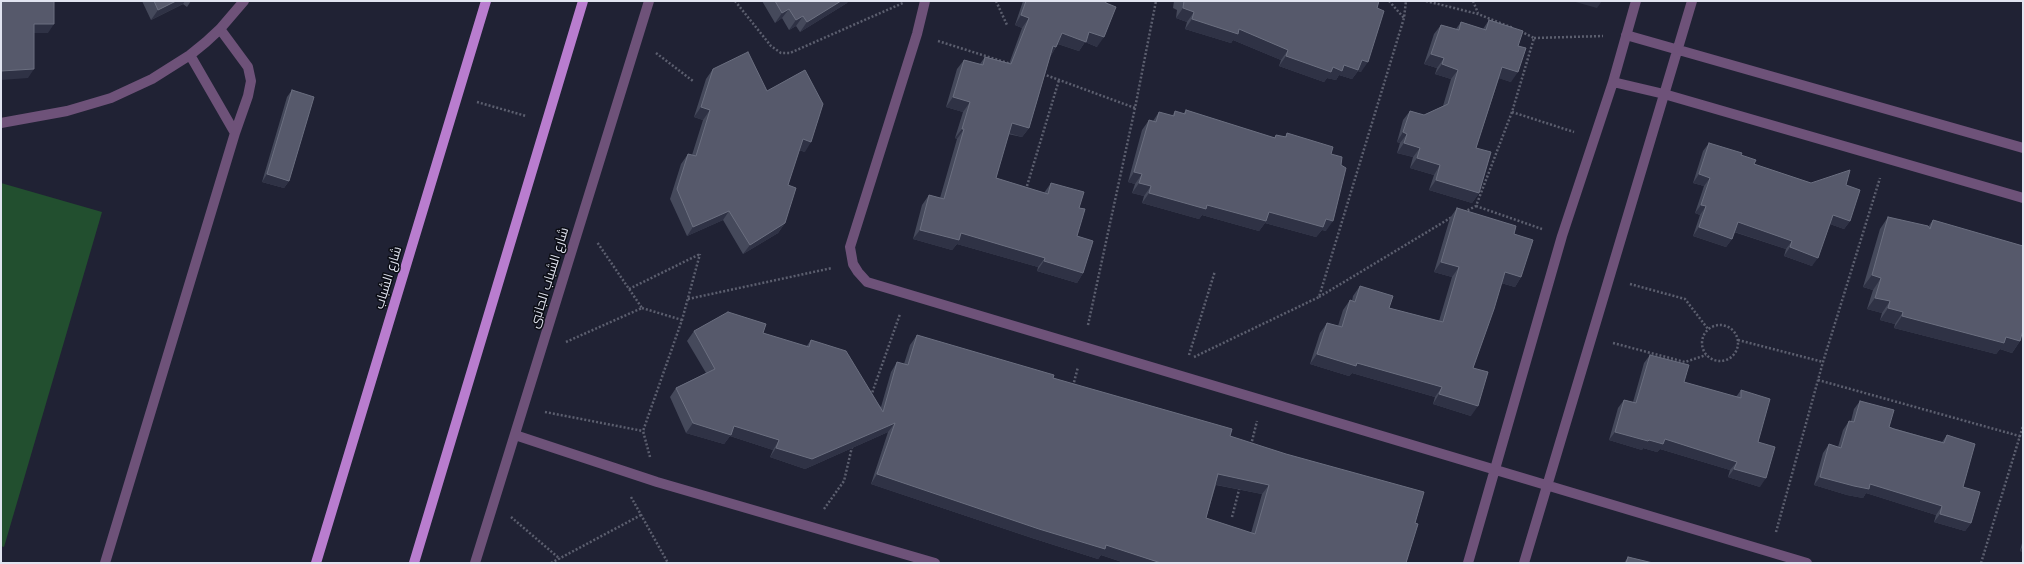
<!DOCTYPE html>
<html>
<head>
<meta charset="utf-8">
<style>
	body { margin:0 }
	#map { position:relative; width:2024px; height:564px; overflow:hidden; background:#202234; font-family:"Nunito Sans",sans-serif }
	canvas { display:block }
	.frame { position:absolute; inset:0; border:2px solid #e1e4f0; pointer-events:none }
</style>
</head>
<body>
<div id="map">
<canvas width="2024" height="564"></canvas>
<div class="frame"></div>
</div>
<script>
const ctx = document.querySelector('canvas').getContext('2d');
ctx.lineJoin = 'round';
function fill(path, color) { ctx.fillStyle = color; ctx.fill(path, 'evenodd'); }
const toPath = rows => new Path2D(rows.map(r => 'M' + r).join(''));
function trace(path, color, width, dash) { ctx.strokeStyle = color; ctx.lineWidth = width; ctx.lineCap = dash ? 'butt' : 'round'; ctx.setLineDash(dash || []); ctx.stroke(path); }
function label(font, color, halo, rows, align = 'center') {
  ctx.font = font + ' "Nunito Sans",Cairo,sans-serif'; ctx.lineWidth = 3; ctx.setLineDash([]); ctx.textBaseline = 'middle'; ctx.strokeStyle = halo; ctx.fillStyle = color; for (const [text, x, y, turn = 0] of rows) {
    ctx.save(); ctx.translate(x, y); ctx.rotate((+turn || 0) * Math.PI / 180); ctx.textAlign = isNaN(turn) ? turn : align; if (halo) ctx.strokeText(text, 0, 0); ctx.fillText(text, 0, 0); ctx.restore();
  }
}
fill(toPath([
	[1,183,102,212,4,547,1,546]
]), '#224f2f');
trace(toPath([
	[735,1,771,46,781,53,790,53,903,3],
	[996,1,1007,25],
	[1389,1,1404,18],
	[1426,1,1478,14,1513,28],
	[1473,1,1478,13],
	[1534,38,1603,36],
	[938,41,1011,64],
	[656,53,693,81],
	[1043,74,1135,108],
	[477,102,526,116],
	[1512,112,1574,132],
	[1027,186,1059,80],
	[1476,206,1542,229],
	[1464,212,1476,206,1512,112,1534,38,1520,31],
	[1630,284,1685,299,1708,329],
	[629,289,700,254],
	[1319,297,1452,217],
	[688,299,832,268],
	[642,308,682,320],
	[1088,325,1135,108,1156,1],
	'1702 343a18 18 0 1 1 36 0a18 18 0 1 1-36 0Z',
	[1738,340,1823,362],
	[566,342,642,308,597,242],
	[1613,343,1685,362,1706,355],
	[1189,355,1215,271],
	[1194,357,1319,297,1404,18,1406,1],
	[1818,380,2023,437],
	[1073,386,1078,367],
	[871,396,900,314],
	[545,412,643,431],
	[1251,445,1257,421],
	[650,457,643,431,682,320,700,254],
	[631,497,668,563],
	[824,509,844,481,852,447],
	[511,517,560,559],
	[1232,517,1240,486],
	[1776,532,1823,362,1880,178],
	[551,563,641,515],
	[1981,563,2023,426]
]), '#5c5f6f', 2.5, [2, 2]);
trace(toPath([
	[925,1,917,34,850,247,853,264,858,272,867,282,1807,563],
	[1626,35,2023,148],
	[190,55,235,133],
	[1613,82,1664,94,2023,198],
	[1,123,67,111,111,98,152,79,190,55,206,42,220,29,244,1],
	[515,435,657,482,935,563],
	[105,563,235,133,248,96,251,81,248,67,220,29],
	[475,563,649,1],
	[1468,563,1562,236,1613,82,1636,1],
	[1524,563,1692,1]
]), '#6e5279', 10);
trace(toPath([
	[316,563,486,1],
	[414,563,583,1]
]), '#b97dcf', 10);
fill(toPath([
	[142,1,191,1,187,7,183,4,151,20],
	[762,1,848,1,847,3,800,32,796,26,789,30,782,18,775,23],
	[1023,1,1105,1,1097,47,1085,42,1079,51,1058,44,1056,47,1050,57,1029,128,1022,137,1008,134,996,178,1044,193,1051,183,1079,208,1077,236,1083,273,1077,283,1037,271,1038,267,957,244,952,250,913,239,922,205,929,195,940,198,957,139,955,138,963,112,946,107,957,69,964,60,980,64,985,57,1009,64,1022,28,1015,25],
	[1174,1,1379,1,1361,72,1358,71,1352,79,1339,75,1336,80,1327,78,1324,82,1279,66,1281,60,1233,40,1231,43,1185,29,1187,22,1176,18,1177,10,1173,8],
	[1489,20,1518,46,1511,82,1499,78,1476,148,1479,193,1472,203,1429,190,1434,175,1410,168,1413,157,1397,153,1400,143,1397,142,1403,120,1410,111,1424,115,1443,106,1451,79,1435,74,1437,68,1424,64,1434,34,1441,25,1456,29,1461,22,1483,29],
	[713,69,767,91,805,152,799,150,788,185,785,223,778,233,743,254,723,220,687,236,670,199,681,164,688,154,692,155,703,120,694,117,706,79],
	[292,90,289,181,284,188,262,182,287,97],
	[1186,110,1274,138,1276,135,1285,137,1287,133,1331,154,1326,231,1322,230,1316,237,1265,223,1259,231,1202,215,1199,219,1142,203,1144,196,1132,193,1135,184,1128,182,1142,130,1149,120,1153,121,1159,112,1172,116,1175,111,1183,114],
	[1709,143,1741,155,1754,164,1811,183,1846,185,1850,221,1844,229,1830,224,1812,266,1784,256,1786,249,1734,232,1732,239,1726,247,1693,236,1700,215,1695,213,1704,186,1693,183,1703,151],
	[1457,208,1514,234,1521,277,1515,287,1501,283,1473,368,1471,416,1433,404,1435,397,1352,373,1349,376,1310,364,1320,333,1327,323,1338,326,1343,310,1350,300,1352,301,1353,296,1360,286,1389,308,1439,321,1452,277,1434,272,1450,218],
	[1888,217,1928,227,1933,220,2023,336,2021,336,2020,341,2012,353,2000,349,1996,354,1894,328,1895,324,1880,320,1882,313,1867,309,1873,290,1863,287,1880,229],
	[694,331,763,333,806,347,811,340,881,407,891,372,897,362,904,364,910,345,917,335,1053,378,1230,436,1415,523,1406,563,1125,563,1101,555,1098,559,1032,538,871,484,888,432,805,469,770,457,773,450,730,436,724,444,686,433,670,397,676,388,706,373,687,341],
	[1216,485,1262,494,1251,533,1206,518],
	[1650,355,1684,382,1736,397,1741,390,1758,442,1760,487,1728,477,1730,470,1660,449,1657,452,1643,448,1642,450,1609,440,1618,408,1624,400,1633,402,1644,363],
	[1860,401,1889,427,1942,442,1947,435,1963,487,1971,523,1965,531,1934,522,1936,515,1866,493,1863,498,1847,495,1814,485,1823,453,1829,444,1838,447,1843,430,1849,421,1851,421,1854,409],
	[2023,539,2023,552,2020,551],
	[1628,557,1653,563,1624,563]
]), '#45495b');
fill(toPath([
	[176,1,185,1,183,4,151,20,158,10],
	[841,1,848,1,847,3,800,32,807,22],
	[1572,1,1602,1,1597,8],
	[1183,8,1194,12,1187,22,1176,18],
	[789,9,782,18,775,23,782,13],
	[1021,15,1029,18,1022,28,1015,25],
	[803,16,796,26,789,30,796,20],
	[1192,19,1239,29,1288,50,1281,60,1233,40,1231,43,1185,29],
	[34,24,54,24,48,33,27,33],
	[1089,32,1104,37,1097,47,1085,42,1079,51,1055,43,1062,33],
	[1053,46,1056,47,1050,57],
	[1431,54,1444,58,1437,68,1424,64],
	[1286,56,1333,67,1362,60,1368,62,1361,72,1358,71,1352,79,1339,75,1336,80,1327,78,1324,82,1279,66],
	[1442,64,1458,70,1451,79,1435,74],
	[1502,67,1518,72,1511,82,1495,77],
	[34,69,28,78,1,80,1,71],
	[953,97,970,102,963,112,946,107],
	[701,107,710,110,703,120,694,117],
	[1012,123,1029,128,1022,137,1005,132],
	[962,129,964,129,957,139,955,138],
	[1403,132,1407,134,1400,143,1397,142],
	[803,139,811,142,805,152,796,149],
	[1404,143,1420,148,1413,157,1397,153],
	[1417,158,1440,165,1434,175,1410,168],
	[1134,172,1142,174,1135,184,1128,182],
	[267,174,289,181,284,188,262,182],
	[1699,174,1710,178,1704,186,1693,183],
	[1436,180,1479,193,1472,203,1429,190],
	[1139,183,1151,186,1144,196,1132,193],
	[1149,193,1207,205,1326,219,1333,221,1326,231,1322,230,1316,237,1265,223,1259,231,1202,215,1199,219,1142,203],
	[1701,205,1706,206,1700,215,1695,213],
	[729,211,723,220,687,236,693,227],
	[1833,215,1850,221,1844,229,1827,223],
	[1738,222,1792,241,1786,249,1732,231],
	[785,223,778,233,743,254,750,245],
	[1699,227,1732,239,1726,247,1693,236],
	[920,230,961,233,1045,258,1038,267,957,244,952,250,913,239],
	[1790,247,1818,258,1812,266,1784,256],
	[1044,261,1083,273,1077,283,1037,271],
	[1441,262,1459,267,1452,277,1434,272],
	[1505,272,1521,277,1515,287,1498,282],
	[1872,275,1881,278,1873,290,1863,287],
	[1875,298,1890,301,1882,313,1867,309],
	[1888,308,1903,312,1895,324,1880,320],
	[1902,316,2006,337,2020,341,2012,353,2000,349,1996,354,1894,328],
	[1317,354,1357,363,1442,387,1435,397,1352,373,1349,376,1310,364],
	[1439,394,1478,406,1471,416,1433,404],
	[693,423,734,426,779,440,773,450,730,436,724,444,686,433],
	[895,423,888,432,805,469,770,457,776,448],
	[1615,432,1649,440,1665,439,1737,462,1730,470,1660,449,1657,452,1643,448,1642,450,1609,440],
	[1734,469,1766,478,1760,487,1728,477],
	[877,474,1106,545,1161,563,1125,563,1101,555,1098,559,1032,538,871,484],
	[1218,474,1269,485,1262,494,1212,484],
	[1820,477,1870,484,1942,506,1936,515,1866,493,1863,498,1847,495,1814,485],
	[1940,514,1971,523,1965,531,1934,522],
	[2023,546,2023,552,2020,551]
]), '#2f3245');
const building = toPath([
	[1,1,54,1,54,24,34,24,34,69,1,71,1,1],
	[154,1,176,1,158,10,154,1],
	[775,1,841,1,807,22,803,16,796,20,789,9,782,13,775,1],
	[1026,1,1105,1,1106,3,1116,7,1104,37,1089,32,1086,42,1062,33,1056,47,1053,46,1029,128,1012,123,996,178,1048,194,1051,183,1084,192,1079,208,1085,209,1077,236,1093,241,1083,273,1044,261,1045,258,961,233,959,240,920,230,929,195,944,199,964,129,962,129,970,102,953,97,964,60,983,65,985,57,1011,64,1029,18,1021,15,1026,1],
	[1184,1,1379,1,1377,8,1384,11,1368,62,1362,60,1358,70,1344,65,1342,71,1333,67,1331,72,1286,56,1288,50,1239,29,1238,34,1192,19,1194,12,1183,8,1184,1],
	[1489,20,1523,31,1518,46,1526,48,1518,72,1502,67,1476,148,1491,152,1479,193,1436,180,1440,165,1417,158,1420,148,1404,143,1407,134,1403,132,1410,111,1424,115,1448,104,1458,70,1442,64,1444,58,1431,54,1441,25,1459,30,1461,22,1486,30,1489,20],
	[748,52,767,91,805,70,823,104,811,142,803,139,788,185,796,188,785,223,750,245,729,211,693,227,677,189,688,154,696,156,710,110,701,107,713,69,748,52],
	[292,90,314,97,289,181,267,174,292,90],
	[1186,110,1275,138,1276,135,1286,137,1287,133,1333,147,1331,154,1342,157,1341,165,1346,168,1333,221,1326,219,1323,227,1269,212,1266,221,1207,205,1206,209,1149,193,1151,186,1139,183,1142,174,1134,172,1149,120,1156,122,1159,112,1174,116,1175,111,1185,114,1186,110],
	[1709,143,1742,153,1741,155,1756,160,1754,164,1811,183,1850,170,1846,185,1860,190,1850,221,1833,215,1818,258,1790,247,1792,241,1738,222,1732,239,1699,227,1706,206,1701,205,1710,178,1699,174,1709,143],
	[1457,208,1516,226,1514,234,1533,240,1521,277,1505,272,1494,309,1473,368,1488,372,1478,406,1439,394,1442,387,1357,363,1356,366,1317,354,1327,323,1342,327,1350,300,1355,302,1360,286,1393,296,1389,308,1443,322,1459,267,1441,262,1457,208],
	[1888,217,1928,226,1930,229,1933,220,2023,246,2023,330,2020,341,2006,337,2004,343,1902,316,1903,312,1888,308,1890,301,1875,298,1881,278,1872,275,1888,217],
	[728,312,766,324,763,333,809,347,811,340,846,351,883,412,897,362,908,365,917,335,1054,375,1053,378,1232,429,1230,436,1286,454,1424,492,1415,523,1418,524,1406,563,1161,563,1106,545,1105,549,1039,529,877,474,895,423,812,459,776,448,779,440,734,426,731,435,693,423,676,388,715,369,694,331,728,312],
	[1218,474,1269,485,1255,534,1206,518,1218,474],
	[1650,355,1689,365,1684,382,1741,398,1741,390,1770,399,1758,442,1775,447,1766,478,1734,469,1737,462,1665,439,1663,444,1649,440,1648,441,1615,432,1624,400,1636,403,1650,355],
	[1860,401,1894,410,1889,427,1894,429,1944,443,1947,435,1975,444,1963,487,1980,492,1971,523,1940,514,1942,506,1870,484,1869,489,1854,486,1820,477,1829,444,1841,448,1849,421,1854,422,1860,401],
	[1628,557,1653,563,1626,563,1628,557]
]);
fill(building, '#56596b');
trace(building, '#6b6f80', 1);
label('13px', '#e1e4f0', '#0b0d14', [
	["شارع الشباب",389,278,-73],
	["شارع الشباب الجانبى",550,278,-73]
]);
</script>
</body>
</html>
